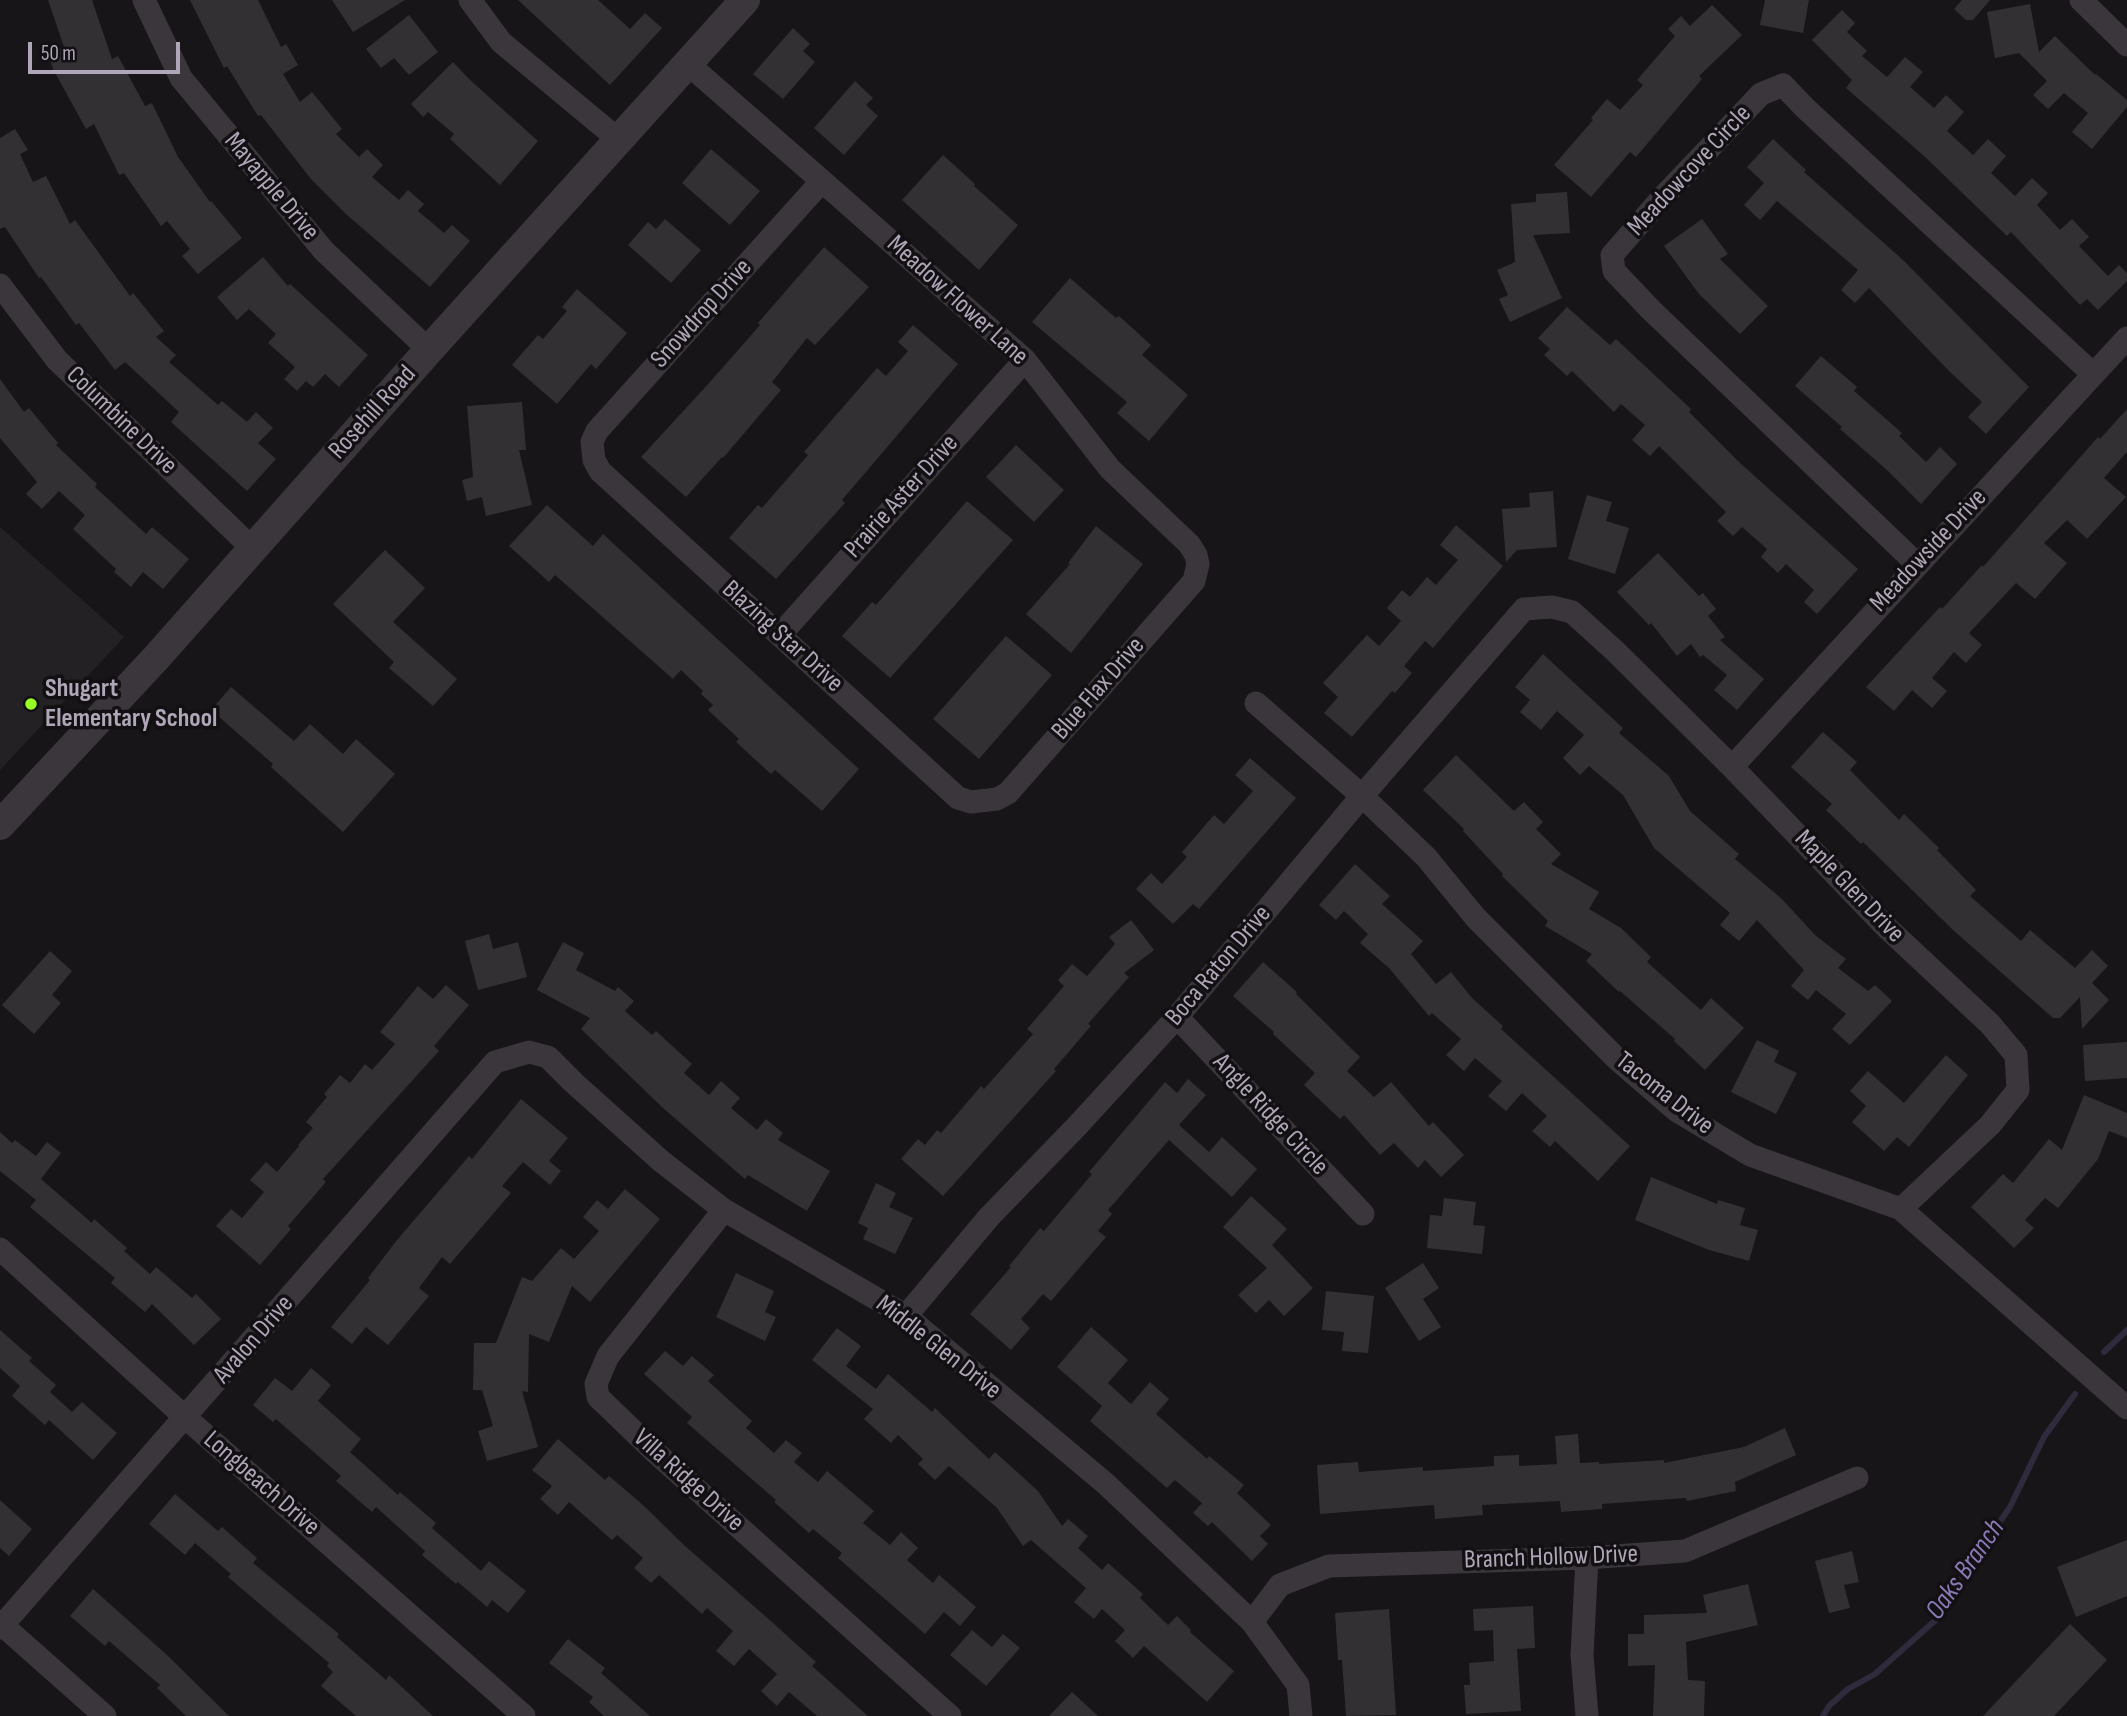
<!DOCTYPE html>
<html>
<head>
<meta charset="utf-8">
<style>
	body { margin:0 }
	#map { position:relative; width:2127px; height:1716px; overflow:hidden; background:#171517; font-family:"Sofia Sans Condensed",sans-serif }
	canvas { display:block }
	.scale { position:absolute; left:28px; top:42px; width:152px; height:32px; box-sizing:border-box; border:4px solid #afa6b8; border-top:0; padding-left:9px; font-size:21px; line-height:24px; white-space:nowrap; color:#afa6b8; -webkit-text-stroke:5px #121012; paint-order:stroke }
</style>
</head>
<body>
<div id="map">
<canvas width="2127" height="1716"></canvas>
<div class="scale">50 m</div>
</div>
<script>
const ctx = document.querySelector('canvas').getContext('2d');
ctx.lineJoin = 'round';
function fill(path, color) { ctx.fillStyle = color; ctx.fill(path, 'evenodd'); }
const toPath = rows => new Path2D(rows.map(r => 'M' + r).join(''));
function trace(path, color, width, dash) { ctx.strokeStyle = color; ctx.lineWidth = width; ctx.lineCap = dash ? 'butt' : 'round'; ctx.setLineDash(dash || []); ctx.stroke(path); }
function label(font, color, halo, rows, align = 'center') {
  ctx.font = font + ' "Sofia Sans Condensed",sans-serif'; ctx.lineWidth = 7; ctx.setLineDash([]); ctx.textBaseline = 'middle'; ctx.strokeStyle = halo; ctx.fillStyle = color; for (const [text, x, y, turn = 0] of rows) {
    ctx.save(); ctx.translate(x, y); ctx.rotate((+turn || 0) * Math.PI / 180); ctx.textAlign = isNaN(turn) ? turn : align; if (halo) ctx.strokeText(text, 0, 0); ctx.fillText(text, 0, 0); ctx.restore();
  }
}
fill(toPath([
	[0,527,124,637,0,770]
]), '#242124');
trace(toPath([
	[2104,1352,2127,1330],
	[1823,1716,1829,1706,1848,1689,1875,1674,1939,1617,1958,1583,2010,1507,2044,1437,2075,1394]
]), '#2f2a3c', 6);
fill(toPath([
	[48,0,92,0,112,59,118,56,145,106,152,103,178,157,210,202,211,201,242,238,198,274,182,256,190,249,167,221,161,226,124,173,119,175,94,124,86,129,53,69,48,53,64,47],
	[190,0,258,0,281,47,286,44,298,65,283,74,300,102,312,92,342,129,336,134,359,157,367,149,383,165,372,177,399,200,408,190,424,204,418,211,444,233,452,225,470,241,430,287,346,214,311,179,261,115,258,116,227,66,224,68],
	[332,0,405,0,353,32],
	[518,0,598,0,630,29,645,13,662,28,610,85],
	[1765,0,1809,0,1803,33,1760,25],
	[1962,0,1990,0,1973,20,1966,20,1954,9],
	[2030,4,2039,52,2055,36,2095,75,2096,74,2127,100,2127,107,2092,149,2072,132,2088,113,2064,93,2048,109,2033,95,2047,81,2019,53,1995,58,1987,12],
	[1712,5,1742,35,1699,76,1702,79,1636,157,1630,152,1591,197,1554,165,1593,120,1591,118,1607,99,1620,110,1643,85,1637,80,1675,36,1668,29,1681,16,1690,26],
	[1842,10,1855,23,1847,32,1867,51,1862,56,1887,77,1905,57,1923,72,1910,87,1934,108,1946,95,1964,112,1947,131,1973,155,1988,139,2006,156,1991,173,2015,196,2032,178,2048,193,2037,205,2060,230,2072,219,2089,237,2079,246,2108,276,2119,265,2127,273,2127,281,2098,310,2087,299,2080,305,2011,232,2007,236,1924,156,1846,88,1852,80,1812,40],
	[409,15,438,52,409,75,394,58,381,68,366,49],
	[793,28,810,44,803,51,815,62,783,99,753,74],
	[453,62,468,78,538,141,500,185,450,139,454,134,428,112,423,117,411,104],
	[855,81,873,98,866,105,878,116,844,155,814,128],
	[15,129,28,150,20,154,33,182,46,176,70,224,75,220,130,296,133,293,164,331,156,337,176,355,169,362,218,405,222,401,247,422,256,412,273,428,258,443,276,459,247,491,171,422,179,412,125,362,115,370,79,323,76,325,41,277,39,278,5,227,0,229,0,138],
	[1773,139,1806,170,1804,172,1903,260,2029,387,1986,434,1968,417,1982,402,1950,372,1869,288,1855,303,1841,290,1858,270,1777,201,1760,220,1744,205,1764,183,1747,167],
	[711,149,760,191,730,225,682,183],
	[943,155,975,184,974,186,1018,225,979,270,902,200],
	[1567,192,1570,233,1533,235,1562,298,1510,322,1499,299,1508,295,1497,270,1515,262,1511,204,1536,202,1536,194],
	[665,219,701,250,671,283,628,245,648,222,656,229],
	[1702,219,1728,254,1720,259,1768,306,1740,334,1699,294,1664,246],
	[824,247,869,287,815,345,807,338,772,382,781,390,723,458,722,457,686,497,641,457,710,382,760,325,758,323],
	[263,257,288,286,290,284,368,355,339,387,325,374,313,387,306,381,297,391,284,379,295,367,268,343,276,334,249,309,237,320,217,297],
	[1070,278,1116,318,1119,316,1151,345,1142,355,1188,395,1149,441,1117,413,1127,402,1032,322],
	[577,289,627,333,596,369,591,364,557,404,512,365,538,335,543,339,567,311,562,307],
	[1567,307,1610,345,1616,339,1691,409,1689,412,1739,462,1858,569,1817,614,1804,602,1814,590,1786,564,1778,573,1761,557,1767,549,1742,527,1733,536,1717,521,1726,512,1659,446,1650,456,1632,440,1645,425,1621,404,1614,412,1572,371,1567,376,1544,355,1550,349,1538,338],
	[913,325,958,364,842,500,845,503,776,579,729,538,758,505,762,508,808,455,804,452,877,368,886,376,908,351,898,342],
	[1821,356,1857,387,1854,391,1902,433,1899,436,1926,462,1940,447,1957,464,1921,504,1888,471,1840,429,1842,427,1795,386],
	[0,379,24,412,29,408,58,443,56,445,97,484,95,487,146,534,152,527,189,559,163,589,143,572,131,587,114,572,116,569,73,529,85,515,59,491,42,509,26,494,37,482,0,438],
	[522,402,526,450,519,450,532,505,486,516,482,497,467,501,462,480,473,477,467,406],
	[2127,409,2127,452,2104,478,2126,497,2087,539,2067,520,2044,543,2067,563,2035,599,2016,583,1969,633,1982,645,1966,663,1954,652,1932,678,1947,691,1932,708,1912,690,1894,711,1866,687,1940,607,1942,609,1982,565,1983,567,2098,437,2100,439],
	[1016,445,1064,490,1034,522,986,477],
	[1553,491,1557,547,1517,550,1506,562,1502,509,1530,507,1529,493],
	[1587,495,1612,502,1606,521,1629,528,1615,574,1568,559],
	[967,501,1013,540,890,678,842,636,872,602,876,605],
	[547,505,593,546,603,534,859,769,822,811,775,770,771,774,736,742,739,739,708,710,713,705,701,694,703,691,681,670,673,679,555,575,549,582,509,546],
	[1456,525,1503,566,1433,648,1425,641,1404,666,1412,673,1395,693,1392,691,1352,737,1324,713,1338,697,1323,683,1367,635,1379,646,1401,621,1387,608,1402,590,1410,597,1427,577,1436,585,1458,560,1440,545],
	[1096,526,1143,564,1071,653,1026,614,1070,564,1068,563],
	[385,550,425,588,393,622,457,679,433,706,389,668,394,662,333,604],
	[1658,553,1699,596,1703,593,1716,609,1708,616,1725,637,1720,640,1764,679,1737,710,1714,690,1727,675,1703,655,1700,657,1691,644,1677,656,1651,623,1649,625,1617,592],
	[1006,636,1052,675,979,759,933,719],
	[1543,654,1623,728,1619,733,1669,776,1690,811,1739,854,1735,859,1782,899,1815,935,1846,959,1838,968,1868,991,1875,985,1892,1001,1850,1045,1832,1029,1846,1014,1816,990,1808,1000,1791,986,1804,970,1757,920,1739,941,1720,925,1730,913,1654,848,1623,795,1589,766,1580,775,1563,758,1584,735,1557,711,1541,730,1520,712,1530,700,1515,687],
	[231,687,294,741,310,724,343,754,356,739,395,774,343,832,271,767,273,764,211,710],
	[1823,732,1857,762,1850,770,1899,820,1904,814,1939,848,1937,850,1976,890,1970,896,2021,941,2030,930,2075,968,2092,950,2108,966,2092,983,2109,1000,2082,1029,2080,997,2060,1018,2053,1018,1953,930,1863,842,1861,844,1826,810,1832,804,1791,767],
	[1456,755,1514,811,1524,802,1543,822,1536,829,1561,854,1551,864,1599,892,1589,909,1621,928,1651,957,1647,962,1701,1010,1711,998,1744,1028,1705,1070,1674,1041,1675,1039,1620,991,1619,992,1586,961,1592,954,1545,926,1548,921,1502,876,1503,874,1463,831,1464,829,1423,790],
	[1250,758,1296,798,1199,909,1193,904,1173,924,1136,889,1151,873,1162,884,1187,857,1182,852,1214,815,1224,824,1253,791,1235,775],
	[1355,864,1390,896,1382,904,1423,941,1411,954,1436,984,1451,972,1472,998,1503,1026,1501,1029,1630,1146,1598,1181,1555,1141,1550,1147,1532,1131,1547,1116,1522,1093,1506,1111,1488,1096,1502,1081,1475,1058,1464,1071,1446,1055,1461,1039,1432,1013,1429,1016,1389,968,1360,943,1368,934,1344,911,1336,920,1319,905],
	[1131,920,1154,950,1124,973,1129,977,1088,1024,1091,1026,1054,1069,1056,1071,943,1196,901,1159,918,1139,925,1145,937,1130,941,1133,981,1086,984,1089,1033,1034,1027,1029,1064,986,1058,980,1072,964,1087,976,1115,944,1109,937],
	[489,934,493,949,518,942,527,977,478,990,465,941],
	[563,942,584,953,576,970,615,991,618,987,634,1001,625,1011,652,1035,656,1031,692,1064,684,1073,709,1095,721,1081,740,1098,731,1108,757,1130,766,1119,783,1133,778,1140,830,1171,807,1211,748,1175,745,1179,663,1108,581,1029,590,1018,537,990],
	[50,951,72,971,52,995,61,1003,34,1034,2,1005],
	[1263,962,1297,992,1296,994,1360,1057,1347,1071,1374,1097,1391,1082,1429,1126,1433,1122,1464,1155,1441,1177,1425,1160,1418,1168,1394,1143,1380,1155,1344,1115,1340,1119,1304,1085,1315,1073,1273,1034,1274,1032,1233,996],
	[446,985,469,1005,434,1046,439,1051,323,1179,326,1182,288,1226,291,1229,260,1265,216,1226,231,1209,242,1218,264,1192,250,1180,266,1162,277,1172,299,1146,298,1145,313,1128,306,1122,327,1097,324,1094,340,1075,350,1083,365,1064,372,1070,395,1044,380,1032,418,986,433,999],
	[1757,1040,1779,1051,1774,1062,1797,1073,1776,1114,1731,1092],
	[2127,1042,2127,1078,2085,1081,2083,1045],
	[1946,1055,1968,1075,1909,1147,1897,1137,1884,1151,1852,1122,1866,1106,1850,1091,1868,1071,1904,1103],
	[1188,1079,1206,1095,1179,1125,1209,1152,1222,1137,1257,1169,1232,1197,1169,1140,1108,1210,1112,1214,1098,1231,1106,1237,1051,1301,1043,1294,1021,1319,1030,1328,1011,1350,970,1314,1011,1267,1009,1266,1040,1228,1044,1231,1092,1174,1089,1172,1165,1082,1177,1093],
	[2084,1095,2127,1113,2127,1138,2109,1131,2098,1159,2058,1208,2045,1198,2025,1220,2034,1228,2014,1248,1971,1207,2003,1174,2013,1183,2049,1139,2062,1150],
	[521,1099,568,1138,549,1161,561,1171,550,1185,523,1162,502,1186,511,1193,450,1264,442,1257,419,1288,429,1296,388,1345,366,1327,352,1344,331,1327,370,1280,368,1278,397,1240,469,1156,472,1159],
	[0,1132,12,1143,15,1140,36,1156,47,1142,61,1153,41,1179,92,1223,94,1219,127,1248,124,1251,150,1274,156,1267,192,1298,196,1294,221,1319,194,1345,152,1304,145,1312,111,1283,115,1278,30,1207,36,1200,0,1171],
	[1651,1177,1717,1204,1718,1200,1745,1208,1740,1225,1758,1230,1749,1261,1709,1250,1635,1220],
	[876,1183,896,1193,889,1207,913,1218,895,1254,863,1239,868,1228,858,1223],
	[625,1189,660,1219,590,1302,572,1286,549,1342,529,1334,528,1392,522,1391,538,1447,487,1461,478,1431,493,1426,482,1390,473,1390,474,1343,496,1343,522,1277,532,1281,561,1248,574,1259,599,1231,583,1217,597,1200,608,1209],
	[1251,1196,1287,1229,1272,1245,1313,1288,1284,1316,1269,1300,1256,1313,1238,1295,1267,1268,1223,1227],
	[1444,1198,1476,1202,1473,1225,1485,1226,1482,1254,1427,1248,1430,1215,1442,1216],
	[1423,1263,1439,1288,1423,1299,1441,1327,1419,1341,1385,1288],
	[736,1273,774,1291,765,1312,776,1317,765,1341,716,1317],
	[1326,1291,1374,1296,1368,1353,1342,1351,1344,1332,1322,1330],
	[1091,1327,1128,1360,1108,1383,1131,1404,1150,1382,1169,1399,1156,1414,1207,1459,1209,1456,1244,1485,1237,1493,1271,1525,1260,1536,1268,1544,1252,1561,1212,1522,1208,1526,1193,1513,1202,1503,1175,1480,1167,1488,1090,1421,1102,1406,1057,1367],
	[837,1328,861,1346,846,1366,876,1389,888,1374,932,1412,935,1408,989,1459,995,1452,1038,1491,1062,1526,1068,1519,1088,1536,1078,1548,1102,1570,1108,1563,1143,1594,1140,1598,1168,1625,1177,1616,1191,1630,1190,1632,1234,1671,1207,1702,1144,1646,1133,1658,1115,1641,1125,1630,1102,1609,1094,1619,1074,1602,1086,1588,1031,1540,1023,1546,997,1508,949,1466,935,1480,918,1464,923,1459,898,1435,891,1443,864,1419,873,1409,812,1360],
	[0,1330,32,1358,29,1361,56,1385,50,1392,72,1412,82,1402,117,1433,93,1460,49,1420,45,1425,12,1396,20,1386,0,1368],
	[665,1351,683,1366,692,1356,714,1375,708,1381,752,1421,746,1428,774,1453,786,1440,802,1453,794,1462,818,1482,827,1471,874,1511,863,1523,890,1545,901,1532,918,1548,907,1560,933,1583,939,1575,976,1607,960,1626,944,1612,925,1634,838,1558,842,1553,813,1529,809,1533,774,1502,776,1500,687,1423,692,1417,644,1374],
	[311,1368,331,1385,318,1401,361,1439,350,1452,398,1495,400,1492,436,1523,432,1528,481,1571,489,1561,526,1591,508,1613,492,1600,487,1607,458,1582,456,1584,422,1555,425,1551,376,1507,372,1512,336,1481,341,1476,276,1419,273,1422,253,1405,275,1378,292,1391],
	[1785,1428,1796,1455,1735,1482,1736,1491,1687,1501,1686,1498,1602,1504,1602,1509,1561,1512,1560,1501,1482,1505,1483,1515,1435,1519,1434,1505,1320,1514,1317,1465,1358,1462,1359,1472,1423,1467,1423,1471,1494,1466,1494,1456,1519,1455,1519,1466,1557,1464,1555,1436,1578,1434,1580,1463,1599,1462,1599,1464,1664,1460,1664,1463,1744,1447],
	[558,1439,605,1480,609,1476,643,1505,684,1545,772,1622,816,1662,812,1666,868,1716,817,1716,789,1692,777,1706,761,1691,777,1674,749,1649,734,1666,716,1651,733,1631,707,1608,702,1614,659,1575,651,1583,634,1568,643,1558,617,1535,612,1540,569,1502,558,1515,540,1499,552,1486,532,1470],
	[175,1494,218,1531,222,1527,257,1558,253,1563,339,1634,337,1637,386,1680,389,1675,433,1716,356,1716,321,1686,333,1672,327,1666,329,1663,228,1577,231,1574,195,1543,185,1555,149,1524],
	[0,1500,32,1529,9,1556,0,1548],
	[2127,1540,2127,1596,2076,1617,2057,1567],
	[1852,1551,1859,1582,1844,1585,1850,1608,1829,1613,1815,1561],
	[1748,1584,1758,1625,1686,1642,1688,1680,1705,1681,1704,1716,1653,1716,1655,1665,1628,1666,1628,1634,1644,1634,1644,1615,1707,1613,1703,1595],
	[93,1589,167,1655,229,1716,186,1716,157,1688,160,1685,109,1641,105,1646,70,1616],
	[1533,1606,1535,1648,1517,1649,1521,1711,1466,1714,1464,1685,1470,1685,1469,1663,1494,1661,1493,1630,1474,1631,1473,1609],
	[1389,1609,1396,1715,1346,1716,1342,1660,1338,1660,1335,1613],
	[2070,1624,2107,1660,2054,1716,1983,1716],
	[972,1630,992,1647,1003,1634,1020,1648,986,1686,950,1655],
	[568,1639,605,1668,601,1673,650,1716,604,1716,589,1702,593,1697,549,1663],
	[1072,1692,1098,1716,1049,1716]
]), '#333033');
trace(toPath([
	[144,0,181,78,324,251,429,350],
	[470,0,501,42,619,140],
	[2081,0,2127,45],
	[688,64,822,181,1025,360,1110,469,1189,544,1196,555,1198,564,1194,581,1008,793,997,799,971,802,958,798,600,471,594,460,592,442,597,431,822,181],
	[0,285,57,360,253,549],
	[1917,564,1651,310,1614,271,1612,255,1661,199,1761,94,1783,85,1805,108,2093,374],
	[780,635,1025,360],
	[1256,703,1362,796,1426,857,1476,918,1618,1060,1677,1111,1750,1155,1901,1209,2127,1408],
	[1732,767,2127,338],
	[1177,1017,1363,1214],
	[724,1210,608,1356,596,1384,598,1397,655,1452,950,1716],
	[0,1249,186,1418,524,1716],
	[906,1316,989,1217,1078,1125,1177,1017,1362,796,1524,609,1552,607,1572,612,1615,651,1732,767,1883,924,1990,1024,2016,1055,2018,1090,1990,1125,1901,1209],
	[1587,1558,1582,1655,1587,1716],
	[1252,1622,1280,1585,1329,1566,1587,1558,1685,1551,1857,1478],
	[0,1623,105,1716],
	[0,1628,495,1062,529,1052,548,1057,574,1083,661,1161,724,1210,906,1316,1106,1484,1252,1622,1298,1685,1301,1716]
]), '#3a363c', 23);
trace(toPath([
	[0,825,156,658,429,350,745,0]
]), '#3a363c', 30);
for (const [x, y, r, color] of [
	[31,704,7,"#97ff25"]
]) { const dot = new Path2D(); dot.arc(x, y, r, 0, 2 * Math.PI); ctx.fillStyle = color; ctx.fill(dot); trace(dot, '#121012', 2.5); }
label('26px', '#afa6b8', '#121012', [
	["Meadowcove Circle",1690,171,-47],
	["Mayapple Drive",271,187,50],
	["Meadow Flower Lane",957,301,42],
	["Snowdrop Drive",702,314,-48],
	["Rosehill Road",373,413,-48],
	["Columbine Drive",121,421,44],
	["Prairie Aster Drive",902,497,-48],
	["Meadowside Drive",1929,551,-47],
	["Blazing Star Drive",782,637,42],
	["Blue Flax Drive",1099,689,-49],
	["Maple Glen Drive",1849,887,46],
	["Boca Raton Drive",1219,966,-50],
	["Tacoma Drive",1664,1094,38],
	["Angle Ridge Circle",1270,1115,47],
	["Avalon Drive",254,1340,-49],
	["Middle Glen Drive",938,1348,38],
	["Villa Ridge Drive",688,1481,42],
	["Longbeach Drive",261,1484,41],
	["Branch Hollow Drive",1551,1558,-2]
]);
label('bold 26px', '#afa6b8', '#121012', [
	["Shugart",45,689],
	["Elementary School",45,719]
], 'left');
label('italic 28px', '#8b7ab6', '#121012', [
	["Oaks Branch",1966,1570,-55]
]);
</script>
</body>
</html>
